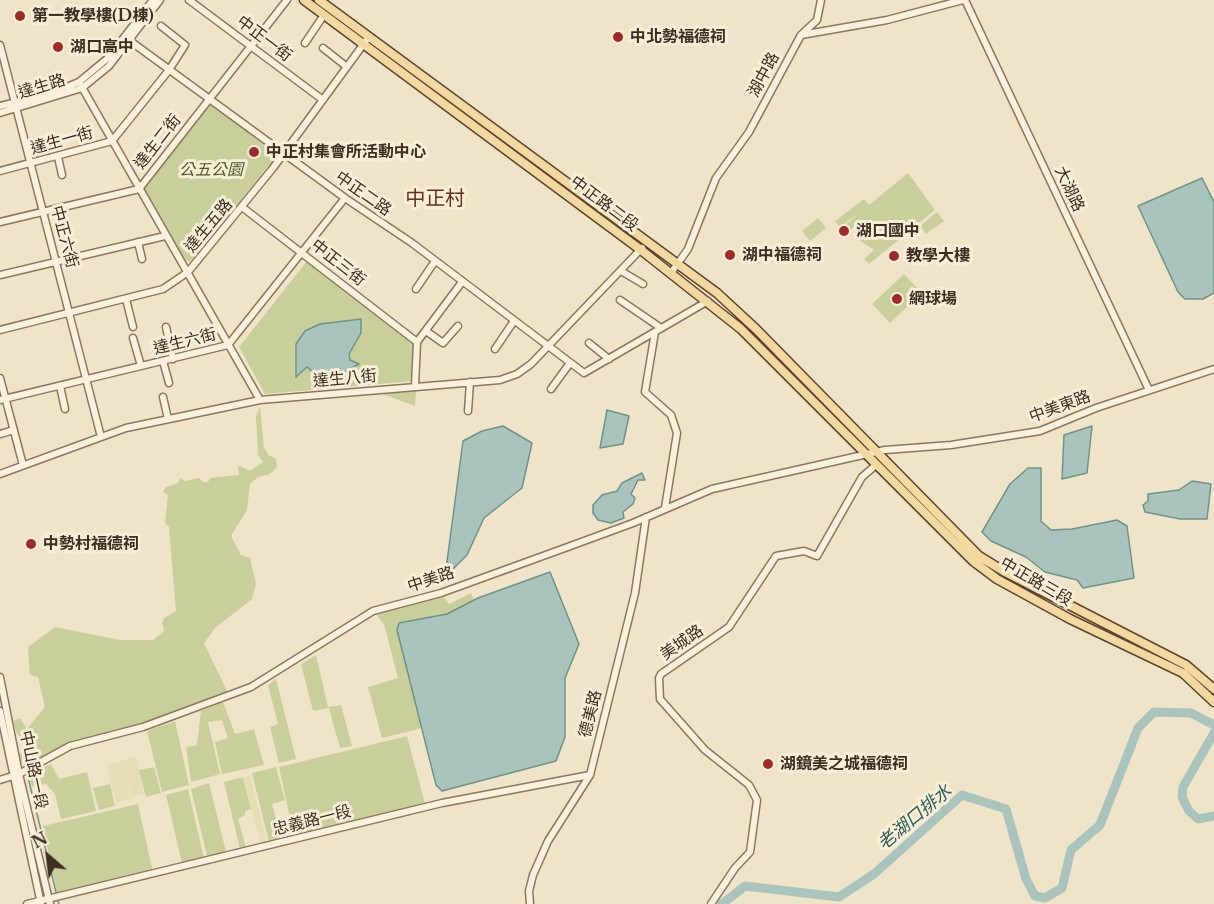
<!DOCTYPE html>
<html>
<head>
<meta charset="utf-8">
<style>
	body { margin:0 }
	#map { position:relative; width:1214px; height:904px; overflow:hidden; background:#f0e4c8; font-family:"Libre Baskerville",serif }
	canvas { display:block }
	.north { position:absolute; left:18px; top:826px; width:60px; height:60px; -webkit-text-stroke:4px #f7eed8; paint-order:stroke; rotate:332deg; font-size:16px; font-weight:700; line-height:24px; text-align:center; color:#3d2e20 }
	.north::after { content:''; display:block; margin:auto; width:21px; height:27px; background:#3d2e20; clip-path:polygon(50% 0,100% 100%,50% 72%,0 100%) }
</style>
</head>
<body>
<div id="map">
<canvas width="1214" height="904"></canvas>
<div class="north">N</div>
</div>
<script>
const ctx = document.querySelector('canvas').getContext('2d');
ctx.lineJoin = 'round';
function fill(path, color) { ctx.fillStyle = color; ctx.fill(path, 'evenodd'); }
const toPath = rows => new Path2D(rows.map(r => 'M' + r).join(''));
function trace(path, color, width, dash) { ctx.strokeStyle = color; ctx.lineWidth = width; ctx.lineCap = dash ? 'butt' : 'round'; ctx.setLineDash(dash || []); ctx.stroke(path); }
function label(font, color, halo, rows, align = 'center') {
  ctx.font = font + ' "Libre Baskerville","Noto Sans TC",serif'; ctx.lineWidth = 6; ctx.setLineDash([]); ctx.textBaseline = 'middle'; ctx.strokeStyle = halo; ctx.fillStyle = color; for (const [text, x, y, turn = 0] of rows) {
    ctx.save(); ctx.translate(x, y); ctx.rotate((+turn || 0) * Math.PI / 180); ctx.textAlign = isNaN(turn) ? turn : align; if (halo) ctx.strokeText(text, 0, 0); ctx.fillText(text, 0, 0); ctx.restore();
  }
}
fill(toPath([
	[136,756,144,794,131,797,124,771,130,799,116,803,107,766],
	[250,776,267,843,260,844,244,777]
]), '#e6deb5');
fill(toPath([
	[210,103,276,152,275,158,190,262,184,259,145,192,145,185],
	[908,173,935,210,869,264,864,259,874,250,859,240,855,227,844,233,841,229,860,212,840,227,835,221,864,199,869,205],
	[937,212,944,221,926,234,920,226],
	[818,218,826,228,810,241,802,231],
	[307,261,414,344,413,381,265,394,239,347],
	[904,274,922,293,890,323,872,304],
	[416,390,415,406,382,394],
	[260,406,264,447,268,455,276,459,277,467,270,474,258,477,250,484,247,510,231,536,241,555,250,558,256,584,252,599,215,628,204,643,228,693,135,727,68,744,25,764,21,762,19,754,23,752,28,757,23,749,25,742,17,734,13,721,20,718,27,729,45,707,38,677,30,675,28,647,55,627,120,640,153,640,161,634,164,630,162,623,164,618,176,611,169,527,165,523,168,495,163,492,166,487,178,483,180,478,185,481,199,478,203,482,208,482,210,478,239,475,238,465,250,471,263,462,258,455,256,417],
	[441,593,449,604,471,593,474,600,447,614,399,623,397,630,422,728,382,738,368,687,398,678,384,624,373,611],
	[316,655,328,707,341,705,352,746,340,748,329,708,313,711,301,664],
	[276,679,296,759,279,763,270,727,278,724,268,685],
	[223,702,235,734,254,729,264,765,222,774,215,742,228,738,222,720,208,722,220,774,191,782,186,747,197,745,201,711],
	[175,721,189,785,162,792,147,731],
	[407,736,425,804,294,836,279,767],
	[51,764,59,779,87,772,96,811,61,819,55,794,46,784,32,787,29,774],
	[154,767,161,793,146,797,139,770],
	[276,767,285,800,272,804,281,840,269,842,252,773],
	[243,777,251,809,245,811,245,815,238,819,246,848,240,849,224,782],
	[209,783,226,852,207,856,191,789],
	[110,784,115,806,99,810,93,788],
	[188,789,204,858,182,863,166,795],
	[138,804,153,873,57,893,43,826]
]), '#c9cf9b');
const water = toPath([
	[1202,178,1214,202,1214,293,1203,299,1185,299,1178,292,1138,206,1202,178],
	[361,319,361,333,349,354,350,360,359,364,337,376,325,373,316,375,307,367,296,377,296,344,305,331,320,324,361,319],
	[607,410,629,416,623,444,600,448,607,410],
	[503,426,532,443,522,488,484,518,467,555,453,569,446,569,463,441,482,431,503,426],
	[1092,426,1087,473,1062,479,1064,435,1092,426],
	[1028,468,1041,468,1041,521,1051,530,1072,529,1117,520,1127,526,1134,578,1083,588,1077,580,1045,572,1026,557,991,541,982,532,1010,484,1028,468],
	[642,473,645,480,638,480,631,494,635,498,633,504,623,512,624,518,611,523,598,520,593,513,593,505,602,495,617,491,622,483,642,473],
	[1192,481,1211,484,1207,519,1180,519,1145,512,1143,505,1148,501,1148,494,1179,490,1192,481],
	[550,572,579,644,565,678,565,737,556,761,442,791,436,785,397,630,399,623,447,614,478,598,550,572]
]);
fill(water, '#a9c4bc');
trace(water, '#6f938a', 1.5);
trace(toPath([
	[28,777,56,892],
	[58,901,59,904]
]), '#6f938a', 1.5);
trace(toPath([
	[1214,733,1183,787,1182,797,1189,811,1198,819,1214,816],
	[722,904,745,886,839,897,874,874,962,795,1006,809,1026,879,1035,896,1045,898,1062,888,1071,850,1100,825,1138,728,1154,712,1191,713,1214,725]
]), '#a9c4bc', 9);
const minor = toPath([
	[189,0,323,100],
	[965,0,1149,390],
	[801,35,817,20,821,0],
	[126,38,345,198,412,243,584,373,708,301],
	[305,43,324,15],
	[0,45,101,437],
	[323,48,347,67],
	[79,82,260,400],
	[0,106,50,94,79,82,108,58,153,0],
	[0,113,82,88,109,66,160,0],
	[58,157,62,175],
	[0,171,112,141,169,70,185,45,161,26],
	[242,207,417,342],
	[0,222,139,189,287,0],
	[138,242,142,259],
	[621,271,643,284],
	[671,273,688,249,716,178,749,132,801,35,887,20,963,0],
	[0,275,165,236],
	[416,289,435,261],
	[126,299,133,327],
	[620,300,661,328],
	[166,327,173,359],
	[0,330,163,289,188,272,273,168,368,38],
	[426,331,443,343,458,326],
	[655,332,645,392,671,415,677,433,665,508],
	[133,338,141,366],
	[589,343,609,359],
	[495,349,514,321],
	[163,361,169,383],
	[0,378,23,465],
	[60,386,65,409],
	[415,386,417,342,462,282],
	[551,389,570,363],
	[163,397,168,419],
	[0,400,228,345,345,198],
	[468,411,470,382],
	[0,434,14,430],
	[0,474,126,428,260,400,500,380,517,374,531,364,642,248],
	[0,677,19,774,50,904],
	[0,711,41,904],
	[0,780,19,774,70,746,143,727,251,687,373,611,441,593,554,552,633,523,712,489,885,450,951,445,1040,431,1096,408,1214,369],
	[27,904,442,803,590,775],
	[530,904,529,891,533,875,548,841,590,775,635,593,646,517],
	[711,904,735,868,750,852,757,800,749,785,705,750,660,699,659,678,661,674,729,627,776,556,804,551,817,556,862,477,876,465]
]);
const major = toPath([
	[304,0,641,250,741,329,973,561,997,579,1070,619,1183,673,1214,702],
	[319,0,717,293,756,329,979,556,1005,572,1186,665,1214,689]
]);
trace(minor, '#8d765c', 9);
trace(major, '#5b4430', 11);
trace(minor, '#faf1dc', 6);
trace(major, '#f3d9a0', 8);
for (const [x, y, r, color] of [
	[20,16,6,"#9e2a2b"],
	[618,37,6,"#9e2a2b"],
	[58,47,6,"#9e2a2b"],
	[254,152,6,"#9e2a2b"],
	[844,231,6,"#9e2a2b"],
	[730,255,6,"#9e2a2b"],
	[894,256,6,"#9e2a2b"],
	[897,299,6,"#9e2a2b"],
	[31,544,6,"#9e2a2b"],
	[768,764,6,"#9e2a2b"]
]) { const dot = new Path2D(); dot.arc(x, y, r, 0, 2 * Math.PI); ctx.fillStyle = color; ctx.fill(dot); trace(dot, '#f7eed8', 2); }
label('bold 16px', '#3d2e20', '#f7eed8', [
	["第一教學樓(D棟)",32,16],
	["中北勢福德祠",630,37],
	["湖口高中",70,47],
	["中正村集會所活動中心",266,152],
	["湖口國中",856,231],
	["湖中福德祠",742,255],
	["教學大樓",906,256],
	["網球場",909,299],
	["中勢村福德祠",43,544],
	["湖鏡美之城福德祠",780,764]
], 'left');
label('16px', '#3d2e20', '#f7eed8', [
	["中正一街",264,39,37],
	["湖中路",764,75,-62],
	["達生路",42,87,-17],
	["達生一街",62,141,-15],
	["達生二街",158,142,-52],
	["大湖路",1069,189,65],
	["中正二路",363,194,35],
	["中正路二段",604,204,37],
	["達生五路",209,226,-50],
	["中正六街",64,237,75],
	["中正三街",338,263,38],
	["達生六街",185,342,-14],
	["達生八街",345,379,-5],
	["中美東路",1060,407,-20],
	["中美路",431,580,-18],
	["中正路三段",1036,582,30],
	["美城路",682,643,-35],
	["德美路",591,714,-76],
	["中山路一段",33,770,78],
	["忠義路一段",312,821,-14]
]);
label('italic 16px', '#4d5a26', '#f7eed8', [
	["公五公園",211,170]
]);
label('italic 18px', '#2f5d5a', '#f7eed8', [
	["老湖口排水",915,818,-40]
]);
label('20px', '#6b2e1e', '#f7eed8', [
	["中正村",435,199]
]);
</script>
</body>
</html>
